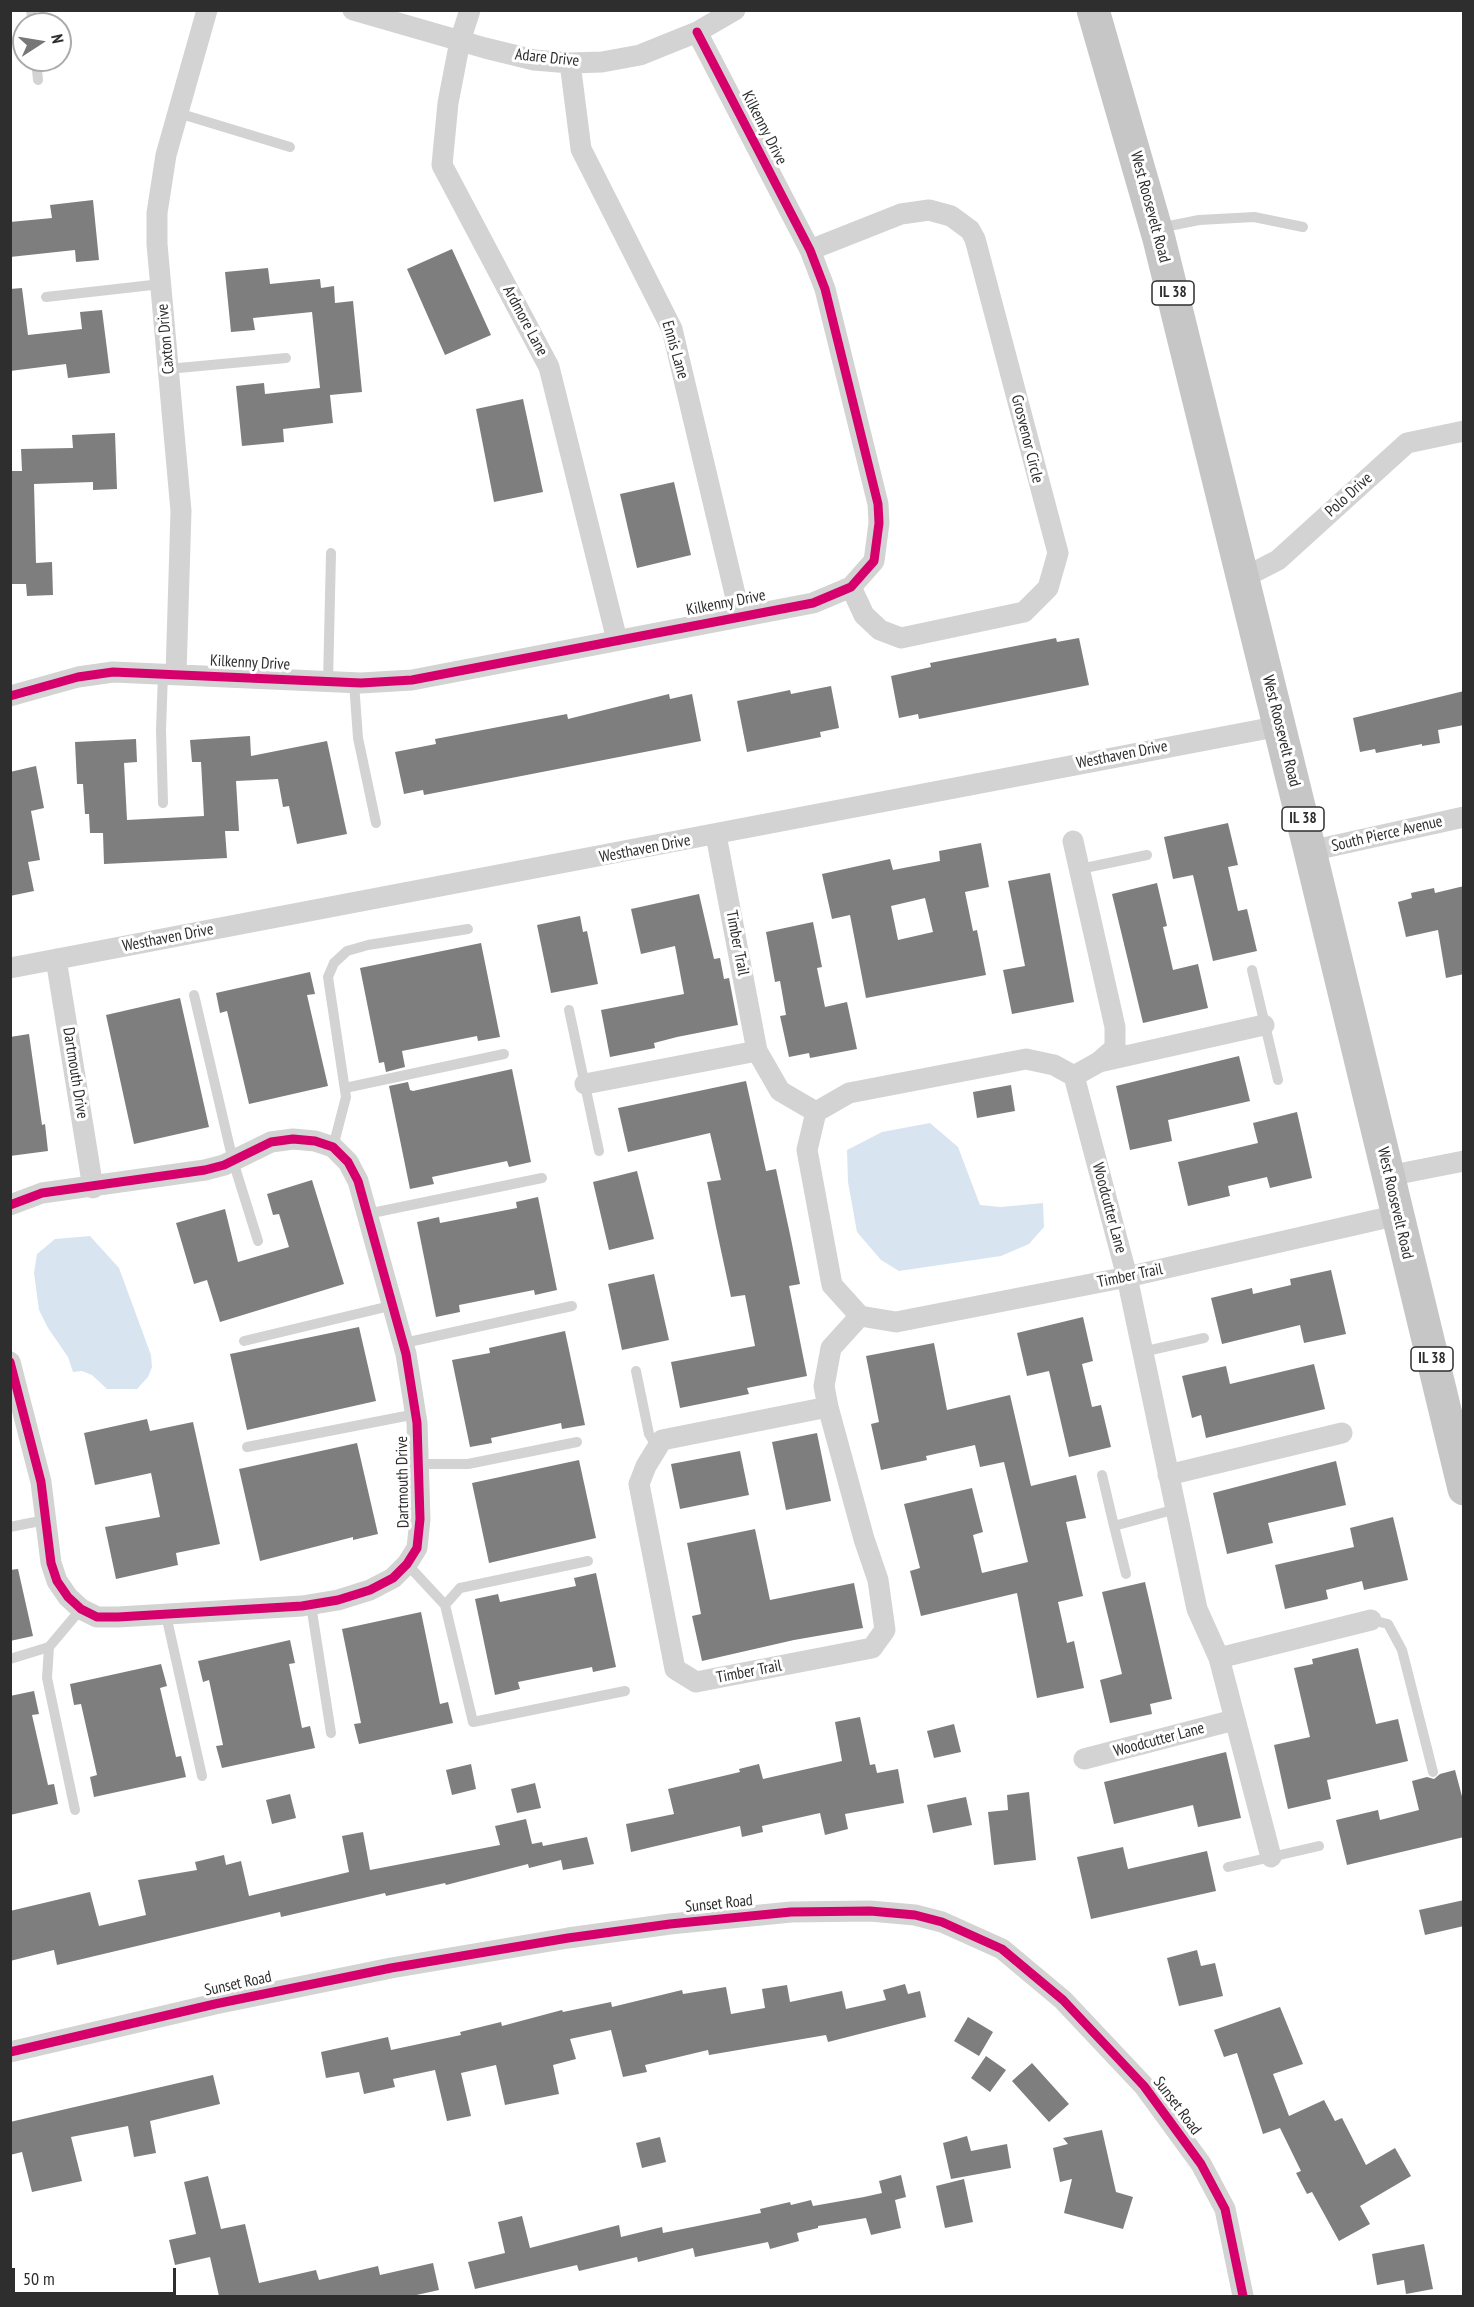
<!DOCTYPE html>
<html>
<head>
<meta charset="utf-8">
<style>
	body { margin:0 }
	#map { position:relative; width:1474px; height:2307px; overflow:hidden; background:#fff; font-family:"PT Sans Narrow",sans-serif }
	canvas { display:block }
	.frame { position:absolute; inset:0; border:12px solid #2e2e2e; pointer-events:none }
	.north { position:absolute; left:12px; top:12px; width:60px; height:60px; box-sizing:border-box; background:#fff; border:2px solid #ababab; border-radius:50%; rotate:78deg; font-size:16px; font-weight:700; line-height:24px; text-align:center; color:#2e2e2e }
	.north::after { content:''; display:block; margin:auto; width:21px; height:27px; background:#777; clip-path:polygon(50% 0,100% 100%,50% 72%,0 100%) }
	.scale { position:absolute; left:12px; top:2268px; width:164px; height:27px; box-sizing:border-box; border:3px solid #2e2e2e; border-top:0; padding-left:8px; font-size:18px; line-height:21px; white-space:nowrap; color:#2e2e2e; -webkit-text-stroke:4px #fff; paint-order:stroke }
</style>
</head>
<body>
<div id="map">
<canvas width="1474" height="2307"></canvas>
<div class="frame"></div>
<div class="north">N</div>
<div class="scale">50 m</div>
</div>
<script>
const ctx = document.querySelector('canvas').getContext('2d');
ctx.lineJoin = 'round';
function fill(path, color) { ctx.fillStyle = color; ctx.fill(path, 'evenodd'); }
const toPath = rows => new Path2D(rows.map(r => 'M' + r).join(''));
function trace(path, color, width, dash) { ctx.strokeStyle = color; ctx.lineWidth = width; ctx.lineCap = dash ? 'butt' : 'round'; ctx.setLineDash(dash || []); ctx.stroke(path); }
function label(font, color, halo, rows, align = 'center') {
  ctx.font = font + ' "PT Sans Narrow",sans-serif'; ctx.lineWidth = 6; ctx.setLineDash([]); ctx.textBaseline = 'middle'; ctx.strokeStyle = halo; ctx.fillStyle = color; for (const [text, x, y, turn = 0] of rows) {
    ctx.save(); ctx.translate(x, y); ctx.rotate((+turn || 0) * Math.PI / 180); ctx.textAlign = isNaN(turn) ? turn : align; if (halo) ctx.strokeText(text, 0, 0); ctx.fillText(text, 0, 0); ctx.restore();
  }
}
fill(toPath([
	[930,1123,958,1147,980,1205,1001,1207,1043,1203,1044,1227,1029,1244,1001,1256,899,1271,881,1260,857,1232,848,1182,847,1150,882,1132],
	[90,1236,119,1268,151,1355,152,1367,148,1377,137,1389,107,1389,92,1375,82,1371,73,1372,68,1357,48,1328,39,1310,34,1273,37,1254,55,1239]
]), '#d8e5f1');
fill(toPath([
	[93,200,99,260,76,262,75,250,10,257,10,222,52,218,50,205],
	[452,249,491,335,445,355,407,269],
	[268,268,270,284,320,279,321,288,334,286,335,303,353,301,362,392,330,395,333,423,283,429,284,442,242,446,236,386,264,383,265,394,320,388,312,312,253,318,255,330,231,332,225,272],
	[22,288,28,335,82,329,80,312,102,310,110,373,68,378,66,364,10,371,10,289],
	[523,399,543,492,494,502,476,409],
	[115,433,117,489,93,490,93,482,34,484,36,563,52,562,53,595,27,596,26,584,10,584,10,471,22,471,21,449,73,448,72,435],
	[674,482,691,555,637,568,620,494],
	[1056,638,1057,642,1079,638,1089,685,919,719,918,714,899,718,891,676,931,667,930,663],
	[831,686,839,728,820,732,821,737,747,752,737,701,790,690,791,694],
	[1464,691,1464,725,1438,730,1440,743,1422,746,1422,744,1376,753,1375,749,1360,752,1353,718],
	[669,694,670,699,692,694,701,741,424,795,423,790,404,794,395,752,436,744,435,739,567,714,568,719],
	[250,736,251,756,327,741,347,834,297,844,289,806,283,807,278,779,236,781,239,831,225,831,227,858,104,864,103,833,90,833,89,814,85,814,83,784,77,784,75,742,136,739,137,762,124,763,127,820,204,816,201,762,192,762,190,740],
	[36,766,44,808,31,811,40,860,28,862,34,891,10,896,10,772],
	[1228,823,1238,865,1228,867,1238,911,1247,909,1257,951,1213,961,1193,875,1173,879,1164,837],
	[981,843,989,887,965,892,973,931,977,930,986,975,866,998,850,915,832,919,822,874,890,859,893,870,940,861,939,851],
	[925,898,933,932,898,940,891,906],
	[1050,873,1074,1002,1012,1014,1003,970,1025,966,1008,881],
	[1157,883,1167,926,1163,927,1173,970,1198,964,1208,1008,1143,1023,1112,894],
	[1464,886,1464,974,1446,978,1438,930,1406,937,1398,902,1412,898,1411,893,1434,888,1435,893],
	[699,894,714,959,720,958,724,979,729,978,738,1025,677,1037,654,1043,655,1048,610,1057,601,1010,684,994,675,946,641,954,631,909],
	[580,916,583,932,587,931,598,984,551,993,537,925],
	[813,922,822,967,817,968,825,1007,847,1002,857,1049,810,1058,809,1053,789,1057,780,1016,786,1015,780,981,775,982,766,932],
	[481,943,500,1037,478,1041,477,1036,402,1051,405,1067,386,1072,384,1062,379,1063,360,968],
	[310,972,315,994,307,995,328,1086,249,1104,227,1011,220,1013,216,993],
	[180,998,209,1127,134,1144,106,1015],
	[29,1034,42,1125,45,1124,48,1151,10,1156,10,1037],
	[1239,1056,1250,1101,1168,1120,1172,1141,1130,1150,1116,1086],
	[512,1069,531,1162,509,1167,507,1161,432,1177,434,1184,410,1189,389,1086,408,1082,410,1090,413,1091],
	[746,1081,766,1171,776,1169,791,1239,800,1284,789,1286,807,1376,747,1388,749,1394,680,1408,671,1362,755,1346,745,1295,731,1297,716,1227,707,1182,721,1180,710,1133,628,1152,618,1108],
	[1011,1085,1015,1111,977,1118,973,1092],
	[1297,1112,1312,1178,1270,1188,1267,1177,1228,1186,1230,1196,1188,1206,1178,1162,1258,1143,1253,1123],
	[637,1171,654,1239,609,1250,593,1182],
	[312,1180,344,1284,220,1322,207,1280,194,1284,176,1223,225,1209,238,1262,289,1247,279,1214,273,1215,267,1194],
	[538,1197,557,1290,535,1295,534,1290,459,1305,460,1312,436,1317,417,1222,439,1217,440,1223,517,1208,516,1202],
	[1331,1270,1346,1334,1304,1343,1300,1325,1222,1344,1211,1298,1252,1288,1253,1294,1291,1285,1290,1279],
	[654,1274,669,1340,622,1350,608,1284],
	[1083,1317,1093,1361,1082,1364,1092,1407,1101,1405,1111,1447,1069,1457,1049,1371,1027,1376,1017,1333],
	[359,1327,376,1401,247,1430,230,1354],
	[565,1331,585,1425,562,1429,561,1423,491,1438,492,1443,470,1447,452,1360,490,1353,489,1348],
	[934,1343,947,1410,1010,1395,1031,1486,1076,1475,1086,1518,1066,1522,1083,1596,1058,1602,1067,1643,1074,1641,1084,1688,1037,1698,1017,1593,921,1616,910,1571,920,1568,904,1504,972,1488,983,1532,973,1535,982,1573,1028,1562,1004,1462,980,1467,975,1445,926,1456,927,1460,881,1470,871,1424,879,1422,866,1356],
	[1314,1364,1325,1409,1206,1438,1201,1415,1192,1418,1182,1376,1226,1366,1230,1384],
	[147,1419,150,1431,193,1422,220,1544,176,1553,178,1565,116,1579,105,1527,160,1517,151,1473,95,1485,84,1433],
	[817,1433,831,1501,786,1510,772,1442],
	[357,1443,378,1534,353,1540,353,1537,260,1561,239,1469],
	[740,1451,749,1495,680,1509,671,1464],
	[579,1460,596,1538,489,1563,472,1483],
	[1336,1461,1346,1505,1268,1523,1273,1543,1227,1554,1213,1493],
	[1393,1517,1408,1580,1364,1590,1362,1581,1326,1590,1328,1599,1285,1609,1275,1565,1354,1547,1350,1528],
	[755,1529,770,1600,854,1583,863,1628,794,1640,702,1661,692,1616,701,1614,687,1543],
	[18,1569,33,1636,10,1641,10,1570],
	[596,1573,616,1667,593,1672,592,1667,518,1682,520,1689,495,1695,475,1599,498,1594,500,1602,576,1586,574,1578],
	[1145,1582,1172,1699,1150,1704,1152,1714,1110,1723,1100,1680,1122,1674,1102,1592],
	[421,1612,440,1704,448,1702,453,1723,359,1744,354,1724,361,1723,342,1629],
	[290,1640,295,1663,289,1664,302,1728,310,1726,315,1748,222,1768,216,1746,223,1745,209,1680,203,1682,198,1661],
	[1358,1648,1376,1724,1398,1719,1408,1761,1327,1780,1331,1799,1288,1809,1274,1745,1310,1737,1294,1668,1313,1664,1312,1659],
	[161,1664,167,1686,160,1688,176,1757,181,1756,186,1777,94,1797,90,1777,97,1775,81,1704,74,1705,70,1684],
	[34,1691,39,1714,32,1715,48,1785,54,1784,58,1804,10,1815,10,1696],
	[860,1717,870,1765,875,1764,877,1773,898,1769,904,1803,845,1814,848,1829,825,1835,820,1813,762,1826,763,1832,742,1837,740,1826,631,1852,626,1824,674,1814,668,1789,740,1772,739,1769,759,1764,763,1779,842,1761,835,1722],
	[954,1724,961,1752,934,1758,927,1731],
	[1226,1752,1241,1818,1198,1827,1193,1805,1114,1824,1104,1782],
	[471,1764,476,1789,452,1795,446,1770],
	[1455,1770,1464,1804,1464,1837,1347,1865,1336,1820,1378,1810,1380,1820,1419,1810,1412,1781,1427,1777,1434,1779,1440,1774],
	[535,1783,541,1808,517,1813,511,1789],
	[1029,1792,1036,1860,994,1865,988,1812,1008,1810,1007,1795],
	[290,1794,296,1818,272,1824,266,1800],
	[966,1797,972,1825,933,1833,927,1805],
	[526,1819,532,1844,542,1842,543,1846,587,1837,594,1864,563,1870,561,1860,529,1868,528,1864,446,1885,445,1883,386,1896,385,1893,281,1917,280,1912,57,1965,54,1950,10,1961,10,1911,90,1892,99,1926,146,1915,138,1880,197,1870,195,1862,224,1855,226,1865,241,1861,249,1896,349,1872,342,1836,363,1832,370,1870,500,1845,495,1826],
	[1123,1847,1128,1869,1207,1851,1216,1891,1091,1919,1077,1857],
	[1464,1900,1464,1926,1425,1935,1419,1910],
	[1197,1950,1201,1966,1215,1963,1223,1996,1179,2006,1167,1958],
	[905,1984,908,1994,920,1991,926,2017,828,2042,826,2035,709,2055,708,2050,645,2065,647,2072,623,2077,611,2030,570,2039,576,2059,553,2065,559,2094,505,2105,496,2065,461,2073,471,2116,447,2121,435,2070,393,2079,395,2087,364,2094,359,2072,326,2078,321,2052,388,2037,391,2050,461,2035,460,2032,501,2022,502,2026,562,2010,563,2012,611,2002,612,2007,682,1990,683,1994,726,1987,731,2014,765,2008,762,1989,787,1985,790,2002,842,1991,846,2009,886,2000,883,1990],
	[1280,2007,1303,2064,1273,2074,1289,2116,1324,2100,1335,2121,1342,2118,1366,2165,1395,2148,1411,2176,1360,2206,1370,2224,1339,2241,1312,2192,1307,2194,1296,2173,1301,2171,1280,2128,1263,2134,1237,2053,1224,2057,1214,2030],
	[968,2017,993,2032,979,2056,954,2041],
	[986,2056,1006,2070,990,2092,971,2078],
	[1032,2063,1069,2104,1049,2122,1012,2081],
	[213,2075,220,2104,150,2121,156,2153,134,2157,128,2126,71,2137,82,2181,32,2192,22,2152,10,2155,10,2122],
	[1102,2130,1116,2192,1133,2197,1123,2229,1064,2213,1072,2179,1060,2182,1053,2148,1068,2144,1063,2138],
	[967,2136,971,2151,1007,2144,1011,2168,951,2179,943,2143],
	[660,2137,666,2162,642,2168,636,2143],
	[901,2175,906,2197,895,2200,901,2228,871,2235,866,2218,818,2226,818,2228,797,2233,799,2241,770,2249,768,2242,695,2257,693,2248,638,2262,637,2257,579,2271,577,2265,475,2289,468,2262,505,2253,498,2222,522,2216,530,2248,619,2225,621,2237,662,2227,663,2233,761,2213,760,2209,790,2202,791,2205,811,2200,813,2206,864,2197,882,2193,879,2181],
	[208,2176,221,2229,245,2224,259,2283,316,2270,319,2280,378,2266,380,2275,433,2263,439,2290,412,2296,219,2296,210,2257,175,2265,169,2240,196,2234,184,2182],
	[964,2179,973,2222,945,2228,936,2186],
	[1424,2244,1433,2289,1406,2294,1404,2280,1377,2285,1372,2254]
]), '#7e7e7e');
trace(toPath([
	[31,10,33,24],
	[36,60,38,80],
	[178,113,290,147],
	[1159,228,1199,220,1254,217,1303,227],
	[46,297,161,284],
	[168,369,286,358],
	[163,673,161,730,163,803],
	[328,682,331,553],
	[354,683,358,738,376,823],
	[1080,869,1147,855],
	[1252,970,1278,1080],
	[194,995,233,1161,258,1241],
	[569,1010,599,1151],
	[345,1088,504,1054],
	[333,1147,346,1097,328,977,334,963,347,951,368,945,468,929],
	[367,1214,542,1178],
	[244,1341,394,1305],
	[404,1343,572,1306],
	[1142,1352,1204,1338],
	[636,1371,649,1434,657,1447],
	[247,1447,416,1414],
	[418,1464,468,1464,577,1442],
	[1102,1475,1114,1526,1176,1509],
	[1114,1526,1126,1574],
	[10,1527,45,1520],
	[407,1564,445,1605,473,1722,625,1691],
	[311,1605,331,1733],
	[445,1605,460,1588,588,1561],
	[166,1615,202,1776],
	[1371,1620,1388,1624,1402,1650,1433,1772],
	[49,1647,47,1678,75,1810],
	[10,1659,49,1647,81,1609],
	[1228,1867,1319,1846]
]), '#d3d3d3', 10);
trace(toPath([
	[353,10,485,48,534,60,570,63,602,62,640,55,697,32,735,10],
	[470,10,460,41,448,103,442,165,549,367,617,640],
	[570,63,581,149,672,329,740,615],
	[810,250,901,214,929,210,951,216,970,230,975,239,1058,553,1048,588,1024,612,901,638,880,630,864,615,851,587],
	[1243,578,1278,560,1407,443,1464,431],
	[176,674,181,511,157,244,157,213,166,155,207,10],
	[10,696,78,677,113,672,361,683,412,680,813,603,851,587,874,561,879,523,878,504,825,289,810,250,697,32],
	[716,835,757,1051],
	[1073,841,1115,1027,1115,1048,1099,1062],
	[1310,851,1464,817],
	[56,959,93,1188],
	[10,968,1280,726],
	[1264,1025,1099,1062,1074,1076,1127,1277,1197,1609,1219,1658,1271,1857],
	[1074,1076,1054,1065,1026,1059,849,1093,816,1112,807,1150,832,1285,860,1316,896,1322,1127,1277,1398,1215],
	[585,1084,757,1051,780,1091,816,1112],
	[1388,1176,1464,1161],
	[10,1205,42,1193,205,1170,224,1165,271,1142,293,1139,315,1141,333,1147,348,1162,358,1181,406,1354,417,1423,420,1519,417,1548,407,1564,393,1578,370,1590,338,1600,302,1606,118,1617,97,1617,81,1609,68,1597,57,1581,51,1563,41,1482,10,1362],
	[828,1407,864,1539,878,1580,885,1630,872,1648,696,1682,675,1669,639,1484,646,1466,662,1440,828,1407,824,1386,831,1348,860,1316],
	[1168,1475,1342,1433],
	[1219,1658,1371,1620],
	[1084,1759,1234,1720],
	[10,2052,215,2004,391,1968,568,1938,670,1924,791,1912,870,1911,915,1915,942,1922,1002,1949,1063,2000,1144,2086,1201,2164,1225,2209,1243,2296]
]), '#d3d3d3', 21);
trace(toPath([
	[1093,10,1159,239,1310,851,1464,1489]
]), '#c6c6c6', 33);
trace(toPath([
	[10,696,78,677,113,672,361,683,412,680,813,603,851,587,874,561,879,523,878,504,825,289,810,250,697,32],
	[10,1205,42,1193,205,1170,224,1165,271,1142,293,1139,315,1141,333,1147,348,1162,358,1181,406,1354,417,1423,420,1519,417,1548,407,1564,393,1578,370,1590,338,1600,302,1606,118,1617,97,1617,81,1609,68,1597,57,1581,51,1563,41,1482,10,1362],
	[10,2052,215,2004,391,1968,568,1938,670,1924,791,1912,870,1911,915,1915,942,1922,1002,1949,1063,2000,1144,2086,1201,2164,1225,2209,1243,2296]
]), '#d6006c', 9);
for (const [x, y, w] of [
	[1173,293,42],
	[1303,819,42],
	[1432,1359,42]
]) { const box = new Path2D(); box.roundRect(x - w / 2, y - 12, w, 24, 4.5); ctx.fillStyle = '#fff'; ctx.fill(box); trace(box, '#2e2e2e', 1.5); }
label('bold 15px', '#2e2e2e', null, [
	["IL 38",1173,293],
	["IL 38",1303,819],
	["IL 38",1432,1359]
]);
label('16px', '#2e2e2e', '#fff', [
	["Adare Drive",547,58,6],
	["Kilkenny Drive",764,128,63],
	["West Roosevelt Road",1150,207,75],
	["Ardmore Lane",525,321,62],
	["Caxton Drive",166,339,-95],
	["Ennis Lane",675,350,74],
	["Grosvenor Circle",1027,439,76],
	["Polo Drive",1349,495,-42],
	["Kilkenny Drive",726,603,-11],
	["Kilkenny Drive",250,663,3],
	["West Roosevelt Road",1281,731,76],
	["Westhaven Drive",1122,755,-11],
	["South Pierce Avenue",1387,834,-13],
	["Westhaven Drive",645,849,-11],
	["Westhaven Drive",168,938,-11],
	["Timber Trail",737,943,79],
	["Dartmouth Drive",75,1073,81],
	["West Roosevelt Road",1395,1203,77],
	["Woodcutter Lane",1109,1208,75],
	["Timber Trail",1130,1276,-12],
	["Dartmouth Drive",403,1482,-91],
	["Timber Trail",749,1672,-11],
	["Woodcutter Lane",1159,1740,-15],
	["Sunset Road",719,1904,-6],
	["Sunset Road",238,1984,-12],
	["Sunset Road",1177,2106,53]
]);
</script>
</body>
</html>
